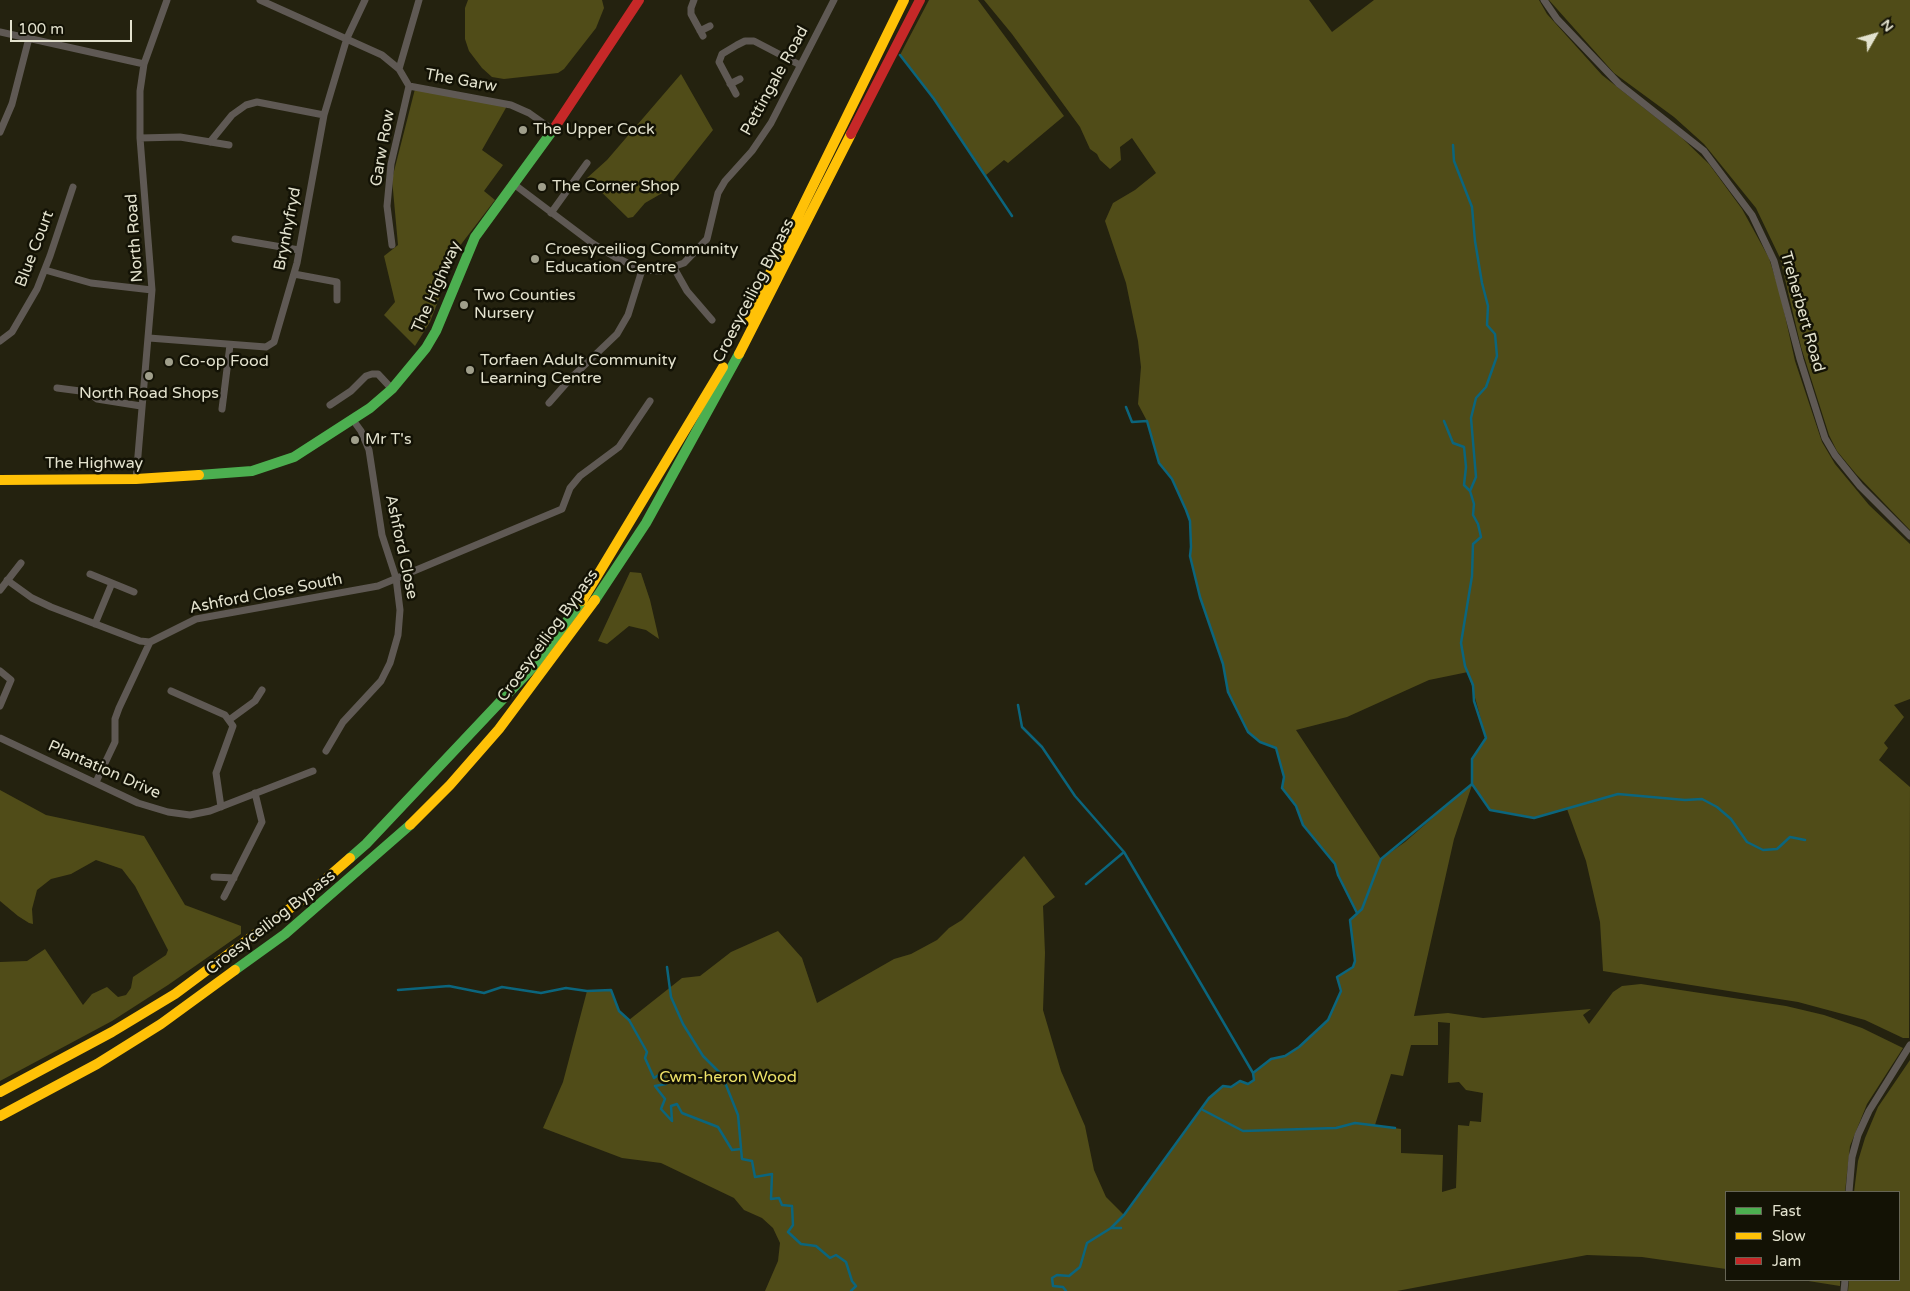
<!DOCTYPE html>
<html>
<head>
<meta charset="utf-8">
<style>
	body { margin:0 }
	#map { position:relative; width:1910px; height:1291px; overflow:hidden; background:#24220f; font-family:"Varela Round",sans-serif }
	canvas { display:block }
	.legend { position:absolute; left:1725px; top:1191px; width:175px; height:90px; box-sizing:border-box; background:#131205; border:1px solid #666555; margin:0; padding:6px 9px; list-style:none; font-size:15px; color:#e3e2ce }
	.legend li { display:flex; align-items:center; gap:10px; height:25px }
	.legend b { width:25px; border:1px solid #666555 }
	.north { position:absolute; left:1850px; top:10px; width:50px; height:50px; -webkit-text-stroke:4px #131205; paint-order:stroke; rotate:52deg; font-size:14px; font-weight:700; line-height:20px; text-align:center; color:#e3e2ce }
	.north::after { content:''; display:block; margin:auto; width:18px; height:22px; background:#e3e2ce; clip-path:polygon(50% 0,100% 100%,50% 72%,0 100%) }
	.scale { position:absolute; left:10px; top:20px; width:122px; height:22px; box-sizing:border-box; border:2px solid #e3e2ce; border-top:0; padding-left:6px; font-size:15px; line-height:18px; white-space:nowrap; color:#e3e2ce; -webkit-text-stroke:4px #131205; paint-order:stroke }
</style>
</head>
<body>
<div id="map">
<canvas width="1910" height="1291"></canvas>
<ul class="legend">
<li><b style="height:6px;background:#4caf50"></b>Fast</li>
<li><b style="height:6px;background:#ffc107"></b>Slow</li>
<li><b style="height:6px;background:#c62828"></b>Jam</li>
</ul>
<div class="north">N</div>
<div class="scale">100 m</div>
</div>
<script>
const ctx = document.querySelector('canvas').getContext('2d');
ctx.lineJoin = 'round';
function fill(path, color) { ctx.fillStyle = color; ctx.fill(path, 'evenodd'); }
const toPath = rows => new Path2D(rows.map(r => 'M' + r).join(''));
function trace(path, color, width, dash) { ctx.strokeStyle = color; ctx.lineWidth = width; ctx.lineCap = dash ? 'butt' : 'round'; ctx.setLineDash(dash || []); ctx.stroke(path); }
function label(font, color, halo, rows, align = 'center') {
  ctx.font = font + ' "Varela Round",sans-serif'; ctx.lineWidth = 5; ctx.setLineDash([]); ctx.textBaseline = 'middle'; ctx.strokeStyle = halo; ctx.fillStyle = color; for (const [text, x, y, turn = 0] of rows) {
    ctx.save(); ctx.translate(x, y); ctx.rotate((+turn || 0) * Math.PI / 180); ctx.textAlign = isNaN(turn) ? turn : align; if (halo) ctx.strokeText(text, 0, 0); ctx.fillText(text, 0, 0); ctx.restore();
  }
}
fill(toPath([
	[468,0,602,0,604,8,596,28,564,69,558,73,504,79,492,77,482,68,469,51,465,39,465,8],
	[929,0,978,0,1064,116,1008,163,1004,160,986,175,934,99,900,55],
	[984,0,1309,0,1332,32,1374,0,1539,0,1547,14,1602,75,1682,138,1709,164,1742,209,1769,258,1780,293,1795,361,1822,442,1835,464,1869,505,1910,544,1910,699,1894,705,1904,717,1884,743,1888,748,1879,760,1910,787,1909,1038,1903,1038,1865,1020,1798,1002,1603,971,1600,922,1586,861,1567,809,1534,818,1490,810,1472,785,1454,839,1414,1016,1448,1013,1483,1018,1591,1009,1583,1015,1589,1024,1613,992,1622,986,1641,984,1786,1006,1824,1015,1862,1028,1903,1048,1867,1104,1850,1146,1845,1192,1726,1192,1726,1269,1642,1257,1587,1255,1397,1291,765,1291,778,1261,780,1243,773,1228,762,1218,744,1210,734,1198,661,1163,622,1158,543,1128,563,1082,587,991,611,990,619,1011,629,1020,682,978,700,976,731,952,778,931,802,958,817,1003,894,959,911,954,937,940,949,928,962,920,1024,856,1055,897,1043,906,1045,953,1043,1010,1061,1071,1085,1126,1094,1170,1106,1197,1124,1215,1209,1098,1223,1086,1231,1087,1240,1081,1248,1084,1254,1080,1253,1073,1271,1059,1285,1056,1299,1047,1328,1020,1341,991,1337,977,1353,967,1355,960,1350,920,1357,913,1338,875,1335,864,1303,825,1296,806,1282,788,1284,777,1276,748,1260,742,1248,732,1228,692,1223,664,1200,597,1190,556,1191,547,1190,521,1172,479,1159,463,1147,421,1138,404,1141,367,1138,341,1126,283,1105,221,1113,203,1135,190,1156,173,1132,138,1120,147,1121,160,1110,169,1100,160,1097,154,1090,149,1080,127,1012,34],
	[1468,672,1486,738,1472,759,1471,784,1405,842,1381,859,1296,730,1347,717,1429,680],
	[1438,1022,1450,1023,1448,1083,1459,1082,1466,1090,1483,1093,1481,1122,1470,1121,1469,1126,1458,1125,1456,1188,1442,1192,1443,1155,1401,1153,1401,1129,1375,1125,1391,1074,1403,1076,1411,1045,1438,1045],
	[1549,0,1910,0,1910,530,1856,474,1837,451,1829,435,1801,347,1780,258,1756,208,1704,144,1674,117,1614,73],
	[681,74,713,130,664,192,645,203,633,217,628,218,587,178,607,160],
	[415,89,507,106,482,150,503,165,484,191,495,200,459,247,430,322,415,346,384,315,395,302,384,256,398,245,392,179],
	[630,572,641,573,650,600,659,639,646,630,629,626,607,644,598,641],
	[0,790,46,815,144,836,185,905,241,926,241,934,168,985,112,1021,0,1081,0,962,27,961,45,949,83,1005,92,994,107,987,118,997,126,995,131,988,133,977,166,955,168,950,135,886,122,869,96,860,71,874,51,879,37,890,32,909,33,924,29,923,18,916,0,901],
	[1910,1060,1910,1291,1848,1291,1849,1280,1899,1280,1899,1192,1854,1192,1858,1161,1865,1138,1878,1107],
	[1802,1280,1840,1280,1840,1286]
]), '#504c18');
trace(toPath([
	[900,55,934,99,1012,216],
	[1126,407,1132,422,1147,421,1159,463,1172,479,1186,510,1190,521,1191,547,1190,556,1200,597,1223,664,1228,692,1248,732,1260,742,1276,748,1284,777,1282,788,1296,806,1303,825,1335,864,1338,875,1357,913],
	[1444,421,1453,443,1464,447,1466,467,1464,485,1470,491],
	[1018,705,1022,727,1042,747,1075,796,1124,852,1253,1073],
	[1472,784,1490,810,1534,818,1618,794,1685,800,1702,799,1717,807,1731,819,1747,842,1763,850,1777,849,1790,837,1805,840],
	[1086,884,1124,852],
	[667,967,671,997,683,1024,703,1056,722,1075,738,1115,741,1148],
	[398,990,449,986,484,993,502,987,541,993,566,988,587,991,611,990,619,1011,629,1020,647,1052,645,1058,654,1078,662,1073,666,1084,655,1086,665,1099,661,1109,672,1121,671,1106,677,1104,682,1113,718,1127,732,1150,741,1149,742,1159,752,1161,755,1177,772,1174,771,1199,779,1198,782,1205,792,1206,793,1225,788,1232,801,1244,816,1246,830,1258,836,1255,846,1262,852,1281,856,1286,851,1291],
	[1203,1110,1243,1131,1336,1128,1355,1123,1395,1128],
	[1111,1228,1121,1228],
	[1066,1291,1063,1287,1053,1286,1052,1278,1057,1275,1069,1276,1080,1267,1087,1243,1111,1228,1124,1215,1209,1098,1223,1086,1231,1087,1240,1081,1248,1084,1254,1080,1253,1073,1271,1059,1285,1056,1299,1047,1328,1020,1341,991,1337,977,1353,967,1355,961,1350,920,1362,909,1381,859,1472,784,1472,759,1486,738,1474,701,1473,685,1465,666,1461,643,1472,576,1473,544,1481,537,1478,524,1473,515,1474,504,1470,491,1476,477,1471,418,1476,398,1486,387,1497,356,1495,334,1487,325,1488,306,1482,283,1475,241,1472,207,1454,161,1453,145]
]), '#0b657d', 2.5);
trace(toPath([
	[260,0,382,55,399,69,409,86,511,105,529,113,553,130],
	[694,0,691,8,691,14,703,36],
	[1544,0,1557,19,1619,84,1704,151,1752,215,1774,261,1800,359,1825,438,1835,455,1860,486,1910,536],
	[700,31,710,26],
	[0,32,144,64],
	[399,69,419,0],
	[730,84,740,79],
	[736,94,719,62,722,54,737,45,745,41,754,41,800,65],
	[0,132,12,104,29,38],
	[140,138,180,137,229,145],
	[210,142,232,115,246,105,257,102,324,115],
	[515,185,592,243,615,257,642,270,661,271,684,263,707,239,718,193,725,181,752,151,771,123,834,0],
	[551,213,587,163],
	[235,239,299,250],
	[392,245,387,206,391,164,409,86],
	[674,268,687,291,712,320],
	[45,270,91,283,152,290],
	[294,274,337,282,337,300],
	[149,338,266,347,274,342,297,263,324,115,347,38,365,0],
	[0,341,12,332,37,289,50,256,73,187],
	[57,388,88,392,97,399,141,406],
	[549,403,571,378,617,334,628,315,642,270],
	[330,405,351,391,366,376,372,374,378,374,392,389],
	[222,409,230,345],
	[136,479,152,290,140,138,140,91,144,64,167,0],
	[90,574,134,592],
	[7,580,32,598,51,607,140,641,150,642,196,619,378,586,562,509,570,488,580,476,619,447,650,401],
	[0,590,21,563],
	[95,624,112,583],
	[0,671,11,680,0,706],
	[171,691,225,715,233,726,216,773,221,807],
	[229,720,255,701,262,690],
	[0,738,138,803,168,812,190,815,210,811,313,771],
	[326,751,343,722,381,681,390,663,398,635,400,610,396,578,382,535,369,450,361,431,353,420],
	[96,782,115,742,115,719,119,708,150,642],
	[214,877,234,878],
	[224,897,262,822,255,793],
	[1849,1192,1852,1157,1858,1135,1869,1111,1910,1045],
	[1844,1291,1845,1280]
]), '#5f5954', 7);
trace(toPath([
	[199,475,252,471,294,457,370,408,392,389,426,348,436,331,475,237,553,130],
	[595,600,646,523,739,354],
	[350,858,366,844,533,667,582,601],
	[235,970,285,934,410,825]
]), '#4caf50', 10);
trace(toPath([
	[747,320,904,0],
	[739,354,851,134],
	[0,480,136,479,199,475],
	[582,601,723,367],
	[410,825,450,785,499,729,595,600],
	[0,1092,112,1032,175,994,304,898,350,858],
	[0,1116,97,1064,161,1024,235,970]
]), '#ffc107', 10);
trace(toPath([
	[553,130,639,0],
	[851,134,920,0]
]), '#c62828', 10);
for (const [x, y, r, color] of [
	[523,130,5,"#a09f8b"],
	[542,187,5,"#a09f8b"],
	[535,259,5,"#a09f8b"],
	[464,305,5,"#a09f8b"],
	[169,362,5,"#a09f8b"],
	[470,370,5,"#a09f8b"],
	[149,376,5,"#a09f8b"],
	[355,440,5,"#a09f8b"]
]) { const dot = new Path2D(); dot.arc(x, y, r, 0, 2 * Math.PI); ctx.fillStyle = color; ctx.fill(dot); trace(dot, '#131205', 2); }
label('16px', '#e3e2ce', '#131205', [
	["The Garw",461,81,10],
	["Pettingale Road",775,81,-61],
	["Garw Row",383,148,-80],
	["Brynhyfryd",288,229,-79],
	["North Road",135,238,-94],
	["Blue Court",35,249,-69],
	["The Highway",437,287,-66],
	["Croesyceiliog Bypass",754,291,-63],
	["Treherbert Road",1802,312,74],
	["The Highway",94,464],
	["Ashford Close",401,547,78],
	["Ashford Close South",266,594,-11],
	["Croesyceiliog Bypass",548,636,-54],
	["Plantation Drive",104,770,24],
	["Croesyceiliog Bypass",271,923,-38]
]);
label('16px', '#e3e2ce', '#131205', [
	["The Upper Cock",533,130],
	["The Corner Shop",552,187],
	["Croesyceiliog Community",545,250],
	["Education Centre",545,268],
	["Two Counties",474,296],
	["Nursery",474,314],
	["Torfaen Adult Community",480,361],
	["Learning Centre",480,379],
	["Co-op Food",179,362],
	["North Road Shops",149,394,"center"],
	["Mr T's",365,440]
], 'left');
label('16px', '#efe369', '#131205', [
	["Cwm-heron Wood",728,1078]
]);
</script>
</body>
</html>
